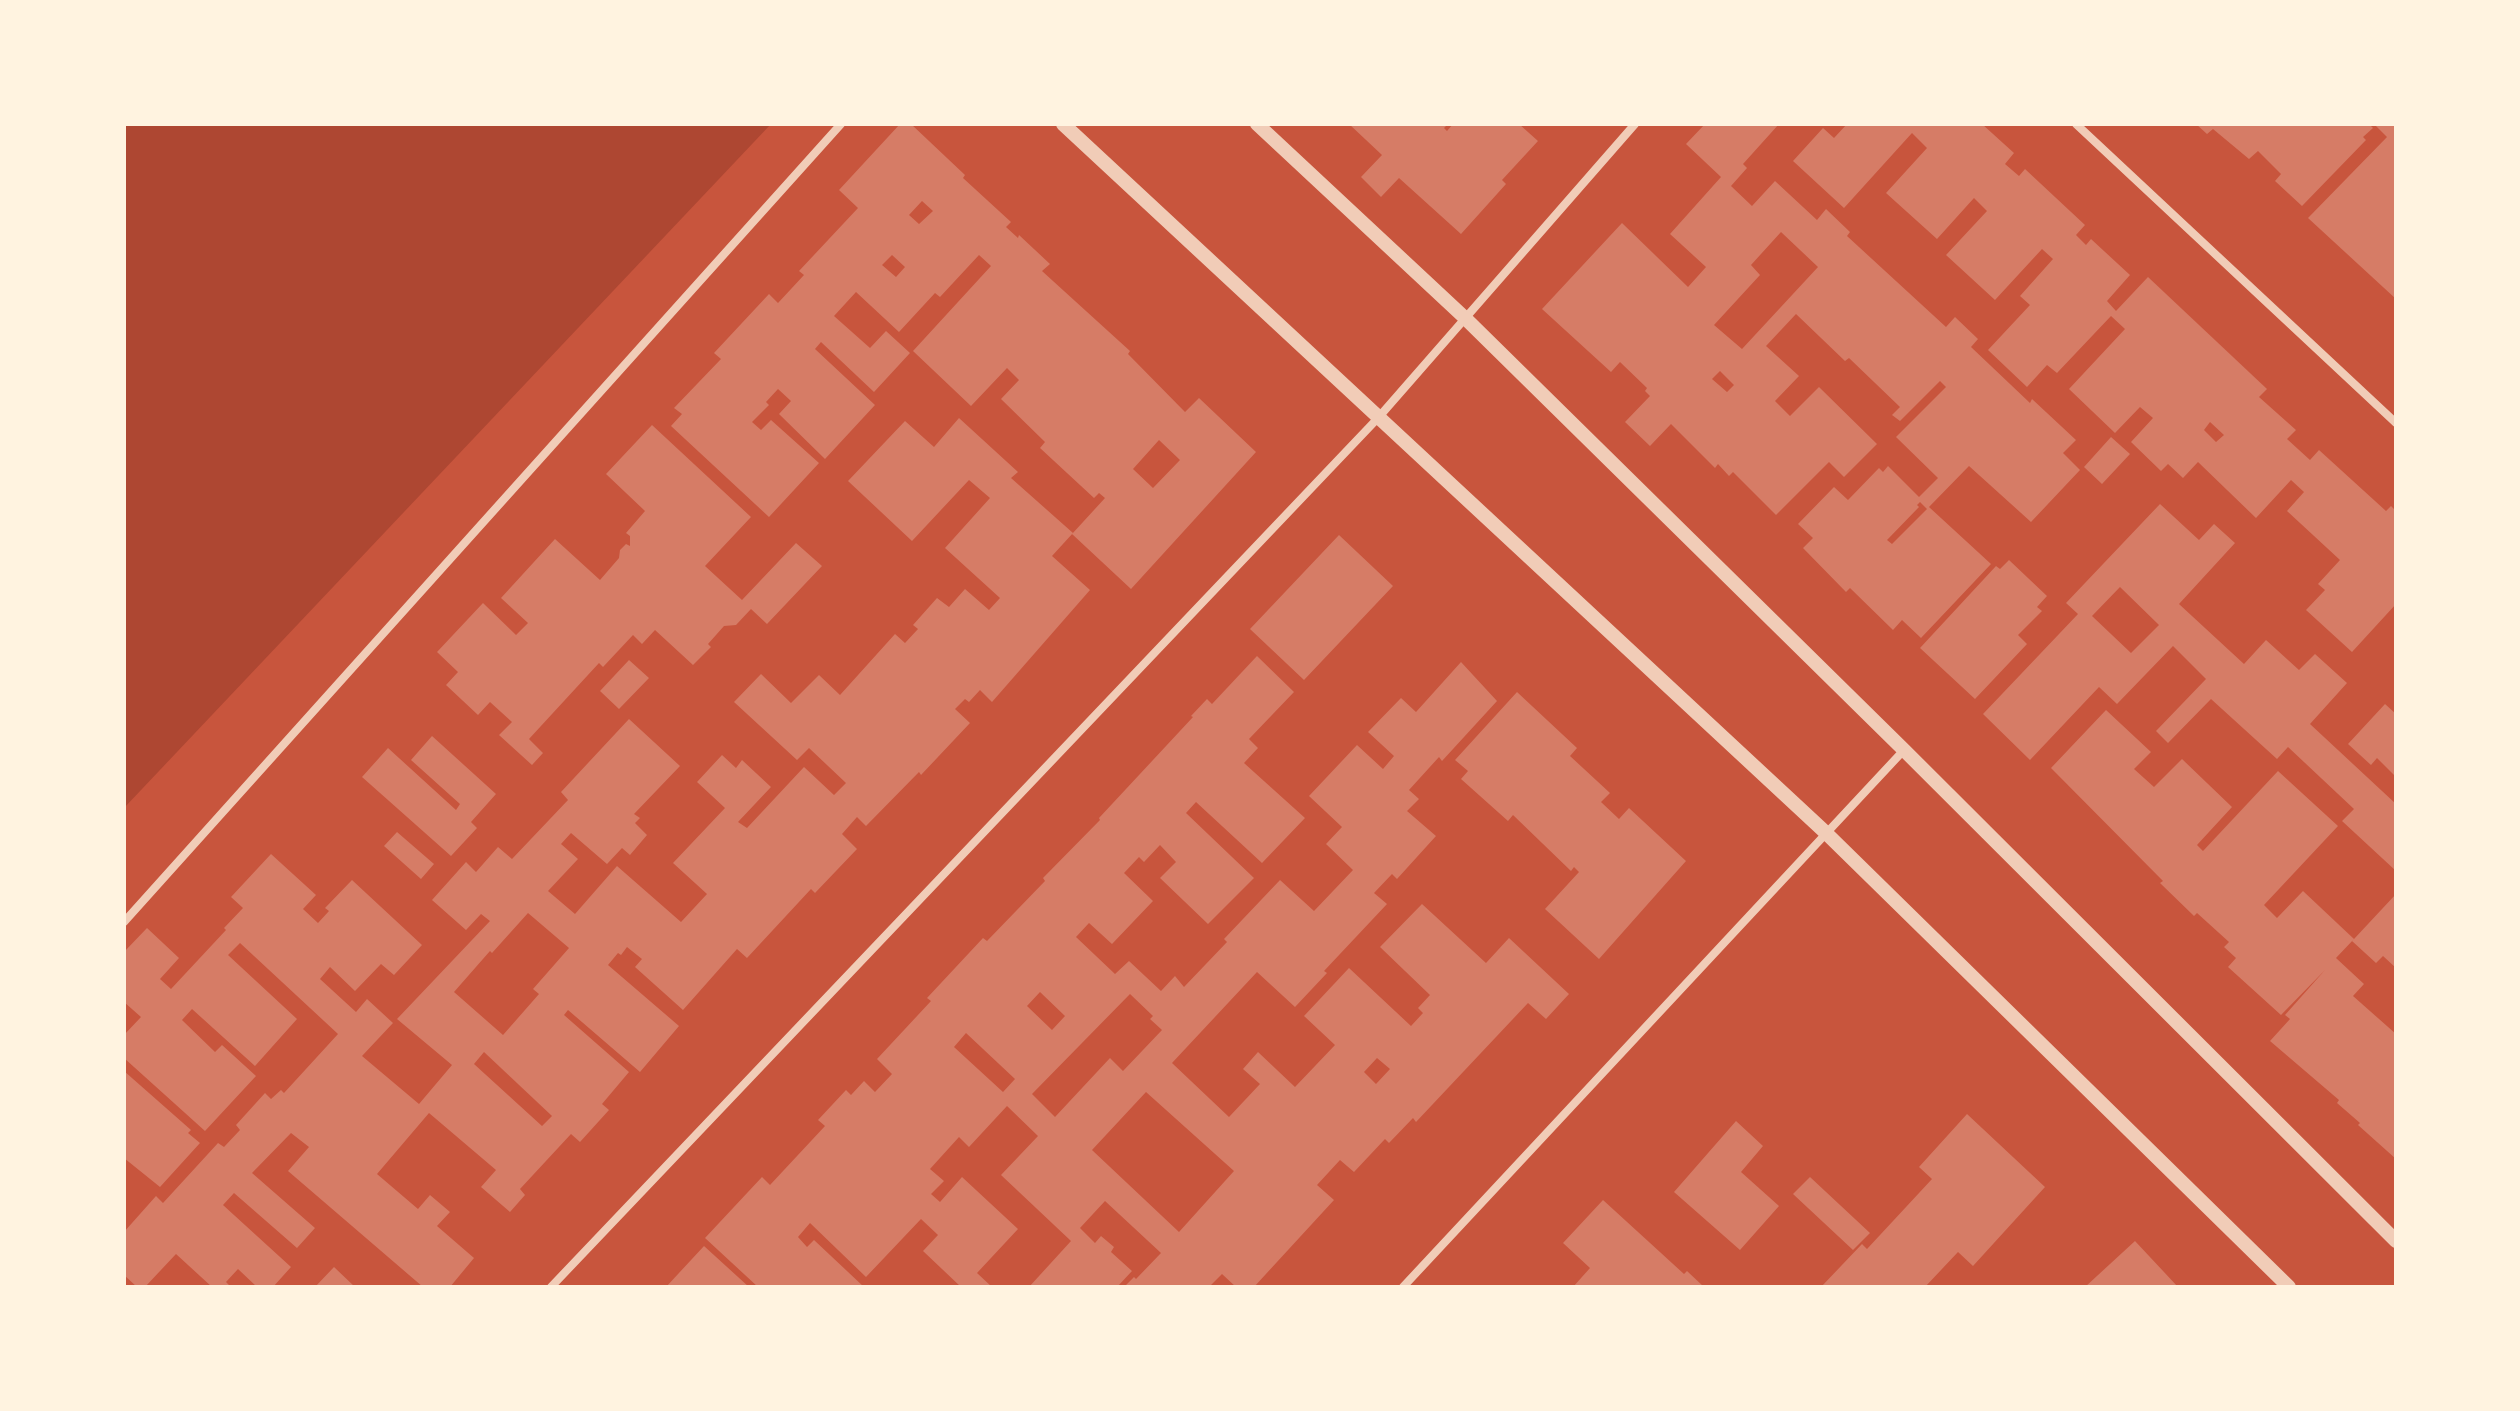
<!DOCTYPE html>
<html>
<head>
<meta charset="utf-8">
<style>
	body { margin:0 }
	#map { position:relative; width:2520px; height:1411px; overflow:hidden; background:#c8553d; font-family:Mulish,sans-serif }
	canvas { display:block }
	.frame { position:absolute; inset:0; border:126px solid #fff3e0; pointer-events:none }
</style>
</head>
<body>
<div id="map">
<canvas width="2520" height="1411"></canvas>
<div class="frame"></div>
</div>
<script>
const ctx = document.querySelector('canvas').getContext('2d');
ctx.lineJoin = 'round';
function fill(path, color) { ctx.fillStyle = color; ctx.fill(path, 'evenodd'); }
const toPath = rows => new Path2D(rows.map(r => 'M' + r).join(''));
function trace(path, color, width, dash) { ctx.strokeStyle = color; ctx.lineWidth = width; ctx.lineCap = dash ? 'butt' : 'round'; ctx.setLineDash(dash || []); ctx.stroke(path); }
fill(toPath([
	[124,124,771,124,124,808]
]), '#ae4732');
fill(toPath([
	[900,124,911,124,965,175,963,178,1011,222,1006,227,1018,238,1019,235,1050,264,1042,271,1130,351,1128,354,1185,412,1199,398,1256,452,1131,589,1072,534,1105,498,1099,493,1094,498,1040,448,1045,442,1001,399,1019,380,1007,368,971,406,913,351,991,266,979,255,940,297,935,293,899,332,856,292,834,316,870,348,886,331,910,353,874,392,821,342,815,349,875,405,825,459,779,414,791,401,778,389,766,402,769,405,752,422,761,430,771,420,819,463,769,517,671,426,682,414,674,408,721,359,714,353,769,294,778,303,804,275,799,271,858,208,839,190],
	[922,201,933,211,919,224,909,215],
	[892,255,905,267,896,277,882,265],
	[1159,440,1180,460,1153,488,1133,469],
	[1349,124,1448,124,1444,128,1447,131,1453,124,1519,124,1538,141,1502,180,1506,184,1461,234,1399,178,1381,197,1361,177,1382,155],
	[1705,124,1779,124,1743,164,1747,168,1731,186,1752,206,1775,181,1817,220,1826,209,1850,232,1847,236,1946,327,1955,317,1978,339,1971,347,2030,403,2032,399,2076,440,2063,453,2080,470,2031,522,1969,466,1929,507,1991,564,1921,638,1902,620,1893,630,1850,588,1846,592,1803,548,1813,538,1798,524,1834,487,1848,500,1879,468,1883,472,1888,466,1919,497,1938,478,1896,437,1946,387,1940,381,1900,421,1892,415,1900,407,1849,358,1845,361,1796,314,1766,346,1799,376,1775,401,1790,416,1819,387,1877,444,1844,477,1829,462,1776,515,1733,472,1729,476,1718,464,1715,468,1671,424,1650,446,1625,422,1650,396,1645,391,1647,388,1620,362,1611,372,1542,309,1622,223,1688,287,1706,267,1670,234,1721,177,1686,144],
	[1781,232,1818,267,1742,349,1714,325,1760,275,1751,265],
	[1720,371,1734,385,1727,392,1712,379],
	[1920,502,1927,509,1892,544,1887,540,1919,507,1917,505],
	[1847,124,1982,124,2014,153,2005,164,2019,176,2025,169,2085,225,2076,235,2086,245,2091,239,2130,275,2107,301,2116,311,2148,277,2267,389,2259,397,2296,430,2287,439,2310,460,2319,450,2386,511,2391,506,2396,511,2396,604,2352,652,2306,610,2325,590,2318,584,2340,560,2287,511,2304,492,2291,480,2256,518,2198,462,2183,478,2168,464,2161,471,2131,442,2153,418,2140,407,2115,433,2069,389,2125,329,2111,316,2057,373,2047,365,2027,387,1988,350,2030,305,2020,296,2053,259,2042,249,1995,300,1946,255,1987,211,1974,198,1937,239,1886,193,1927,148,1912,133,1844,208,1793,161,1823,128,1834,138],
	[2210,422,2224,435,2216,442,2204,430],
	[2196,124,2369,124,2373,128,2363,137,2366,140,2302,206,2275,181,2281,174,2258,151,2249,159,2213,129,2207,134],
	[2374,124,2396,124,2396,299,2308,218,2387,137],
	[959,418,1018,472,1011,478,1073,533,1052,556,1090,590,992,702,980,690,969,702,965,699,955,709,970,723,921,775,919,772,866,826,857,817,842,834,857,849,815,893,811,889,747,958,737,949,683,1010,635,967,642,959,627,947,621,955,618,953,608,965,679,1026,640,1072,568,1010,564,1015,629,1072,602,1104,609,1110,580,1142,571,1134,520,1189,525,1195,510,1212,481,1187,496,1170,429,1113,377,1174,418,1209,430,1195,450,1212,437,1226,474,1258,450,1287,423,1287,288,1171,309,1147,291,1133,252,1173,315,1228,297,1248,234,1193,223,1205,291,1267,273,1287,257,1287,238,1269,226,1282,231,1287,212,1287,176,1254,145,1287,137,1287,124,1275,124,1232,156,1196,163,1203,218,1143,224,1147,240,1130,236,1125,265,1093,271,1099,281,1090,284,1093,338,1034,240,943,228,955,297,1019,255,1066,192,1009,182,1020,215,1052,222,1045,256,1076,205,1131,124,1058,124,1035,141,1017,124,1002,124,952,147,928,179,958,160,979,171,989,226,930,224,928,243,908,231,897,271,854,316,895,303,909,318,923,329,911,325,908,352,880,422,945,394,975,381,964,355,991,330,967,320,979,356,1012,367,999,393,1023,362,1056,419,1104,452,1065,397,1019,490,921,481,914,466,930,432,900,466,862,476,872,498,847,512,859,568,800,561,792,629,719,680,766,634,814,640,818,635,823,647,835,630,855,622,848,607,864,571,833,561,844,578,859,548,891,575,914,617,866,681,922,707,894,673,863,725,808,697,782,722,755,736,768,742,760,771,787,738,822,747,828,804,767,834,795,846,783,809,748,797,760,734,702,761,674,791,703,819,675,840,695,895,634,905,643,918,629,913,625,937,598,949,607,965,589,989,610,1000,598,945,548,990,498,969,480,912,541,848,481,905,421,934,447],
	[528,913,569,948,533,989,539,994,503,1035,454,992,490,951,492,953],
	[484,1052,552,1116,542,1126,474,1064],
	[652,425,751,517,705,566,742,600,796,543,822,566,767,624,751,609,736,625,724,626,708,644,711,647,693,665,655,630,642,644,633,635,603,667,599,663,529,739,543,753,532,765,499,735,512,722,490,702,478,715,446,685,458,672,437,652,483,603,516,635,528,623,501,598,555,539,600,580,619,558,620,550,626,544,630,546,630,536,626,533,645,511,606,474],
	[2111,437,2130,454,2102,484,2084,467],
	[2160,504,2199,540,2214,524,2235,543,2179,604,2244,664,2266,640,2299,670,2315,654,2347,683,2310,724,2396,804,2396,871,2342,821,2354,809,2288,747,2277,759,2211,699,2168,743,2156,731,2206,679,2173,646,2117,704,2099,687,2030,760,1983,714,2078,614,2066,603],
	[2120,587,2159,625,2131,653,2092,616],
	[1339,535,1393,586,1304,680,1250,629],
	[2009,560,2047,596,2037,607,2042,611,2018,635,2027,644,1975,699,1920,648,1996,566,2000,569],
	[1257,656,1294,692,1249,739,1258,748,1244,763,1305,818,1262,863,1196,802,1186,813,1254,878,1208,924,1160,878,1176,862,1160,845,1144,862,1139,857,1124,873,1153,901,1112,944,1089,923,1076,937,1115,974,1129,961,1161,991,1175,976,1184,987,1227,942,1224,939,1280,880,1314,911,1353,870,1326,844,1342,827,1309,796,1357,745,1383,769,1394,756,1368,732,1401,698,1416,712,1461,662,1497,701,1442,761,1439,757,1409,790,1419,799,1407,811,1436,836,1397,879,1392,874,1374,893,1387,904,1324,971,1327,973,1295,1007,1257,972,1172,1063,1229,1117,1260,1084,1243,1069,1258,1052,1295,1087,1335,1045,1304,1016,1349,968,1411,1026,1423,1013,1418,1008,1430,995,1380,947,1422,904,1486,963,1509,938,1569,994,1546,1019,1528,1003,1416,1122,1413,1118,1389,1143,1385,1139,1354,1172,1340,1160,1317,1185,1334,1200,1254,1287,1236,1287,1222,1274,1209,1287,1124,1287,1134,1277,1136,1279,1161,1253,1105,1201,1080,1228,1095,1243,1101,1236,1114,1247,1111,1252,1132,1271,1118,1286,1120,1287,1029,1287,1071,1241,1001,1175,1038,1136,1007,1106,969,1147,959,1137,930,1169,944,1181,931,1194,940,1202,962,1177,1018,1229,977,1273,992,1287,961,1287,923,1251,938,1235,921,1219,866,1277,810,1223,798,1237,807,1247,814,1240,864,1287,758,1287,705,1238,762,1177,770,1185,825,1126,818,1120,846,1090,851,1095,864,1081,875,1092,892,1074,877,1059,931,1001,927,998,983,938,987,941,1045,881,1043,878,1100,820,1099,818,1193,717,1191,716,1207,699,1212,704],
	[1040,992,1065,1016,1052,1030,1027,1006],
	[1130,994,1153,1016,1150,1019,1162,1030,1123,1071,1110,1058,1055,1117,1032,1094],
	[966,1033,1015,1079,1003,1092,954,1047],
	[1377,1058,1390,1069,1376,1084,1364,1072],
	[1146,1092,1234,1171,1179,1232,1092,1150],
	[629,660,649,678,619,709,600,691],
	[1517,692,1577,748,1570,756,1610,793,1601,802,1619,819,1629,808,1686,861,1599,959,1545,909,1579,872,1574,867,1571,871,1513,815,1508,821,1461,779,1468,771,1455,760],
	[2385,704,2396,714,2396,777,2377,758,2371,765,2348,744],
	[2106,710,2151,752,2134,769,2154,787,2182,759,2232,807,2197,845,2203,851,2278,771,2338,826,2264,905,2277,918,2303,891,2354,939,2396,894,2396,968,2383,956,2376,963,2352,941,2354,939,2336,958,2364,984,2353,996,2396,1034,2396,1159,2358,1125,2360,1123,2337,1103,2339,1100,2270,1041,2290,1019,2285,1015,2325,970,2281,1015,2228,967,2236,958,2224,947,2229,942,2197,913,2194,916,2160,883,2163,881,2051,768],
	[432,736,496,794,471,822,477,828,451,856,362,777,388,748,456,810,460,804,411,760],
	[397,832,434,864,421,879,384,846],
	[124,1071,191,1130,188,1133,200,1143,160,1187,124,1158],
	[1967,1114,2045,1187,1973,1266,1958,1252,1925,1287,1821,1287,1862,1244,1867,1249,1932,1179,1919,1167],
	[1736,1121,1763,1146,1741,1172,1779,1206,1740,1250,1674,1192],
	[1810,1177,1870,1233,1853,1250,1793,1194],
	[1603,1200,1684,1274,1687,1271,1704,1287,1573,1287,1590,1268,1563,1243],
	[2135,1241,2178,1287,2085,1287],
	[704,1246,749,1287,666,1287],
	[334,1267,355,1287,315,1287]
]), '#d67c66');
trace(toPath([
	[2076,124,2396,423],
	[124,922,841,124],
	[551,1287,1378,418,1635,124],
	[1403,1287,1904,750]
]), '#f1ccb7', 8);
trace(toPath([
	[1063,124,1825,832,2289,1287],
	[1257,124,1465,318,1904,750,2396,1241]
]), '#f1ccb7', 14);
</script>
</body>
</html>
